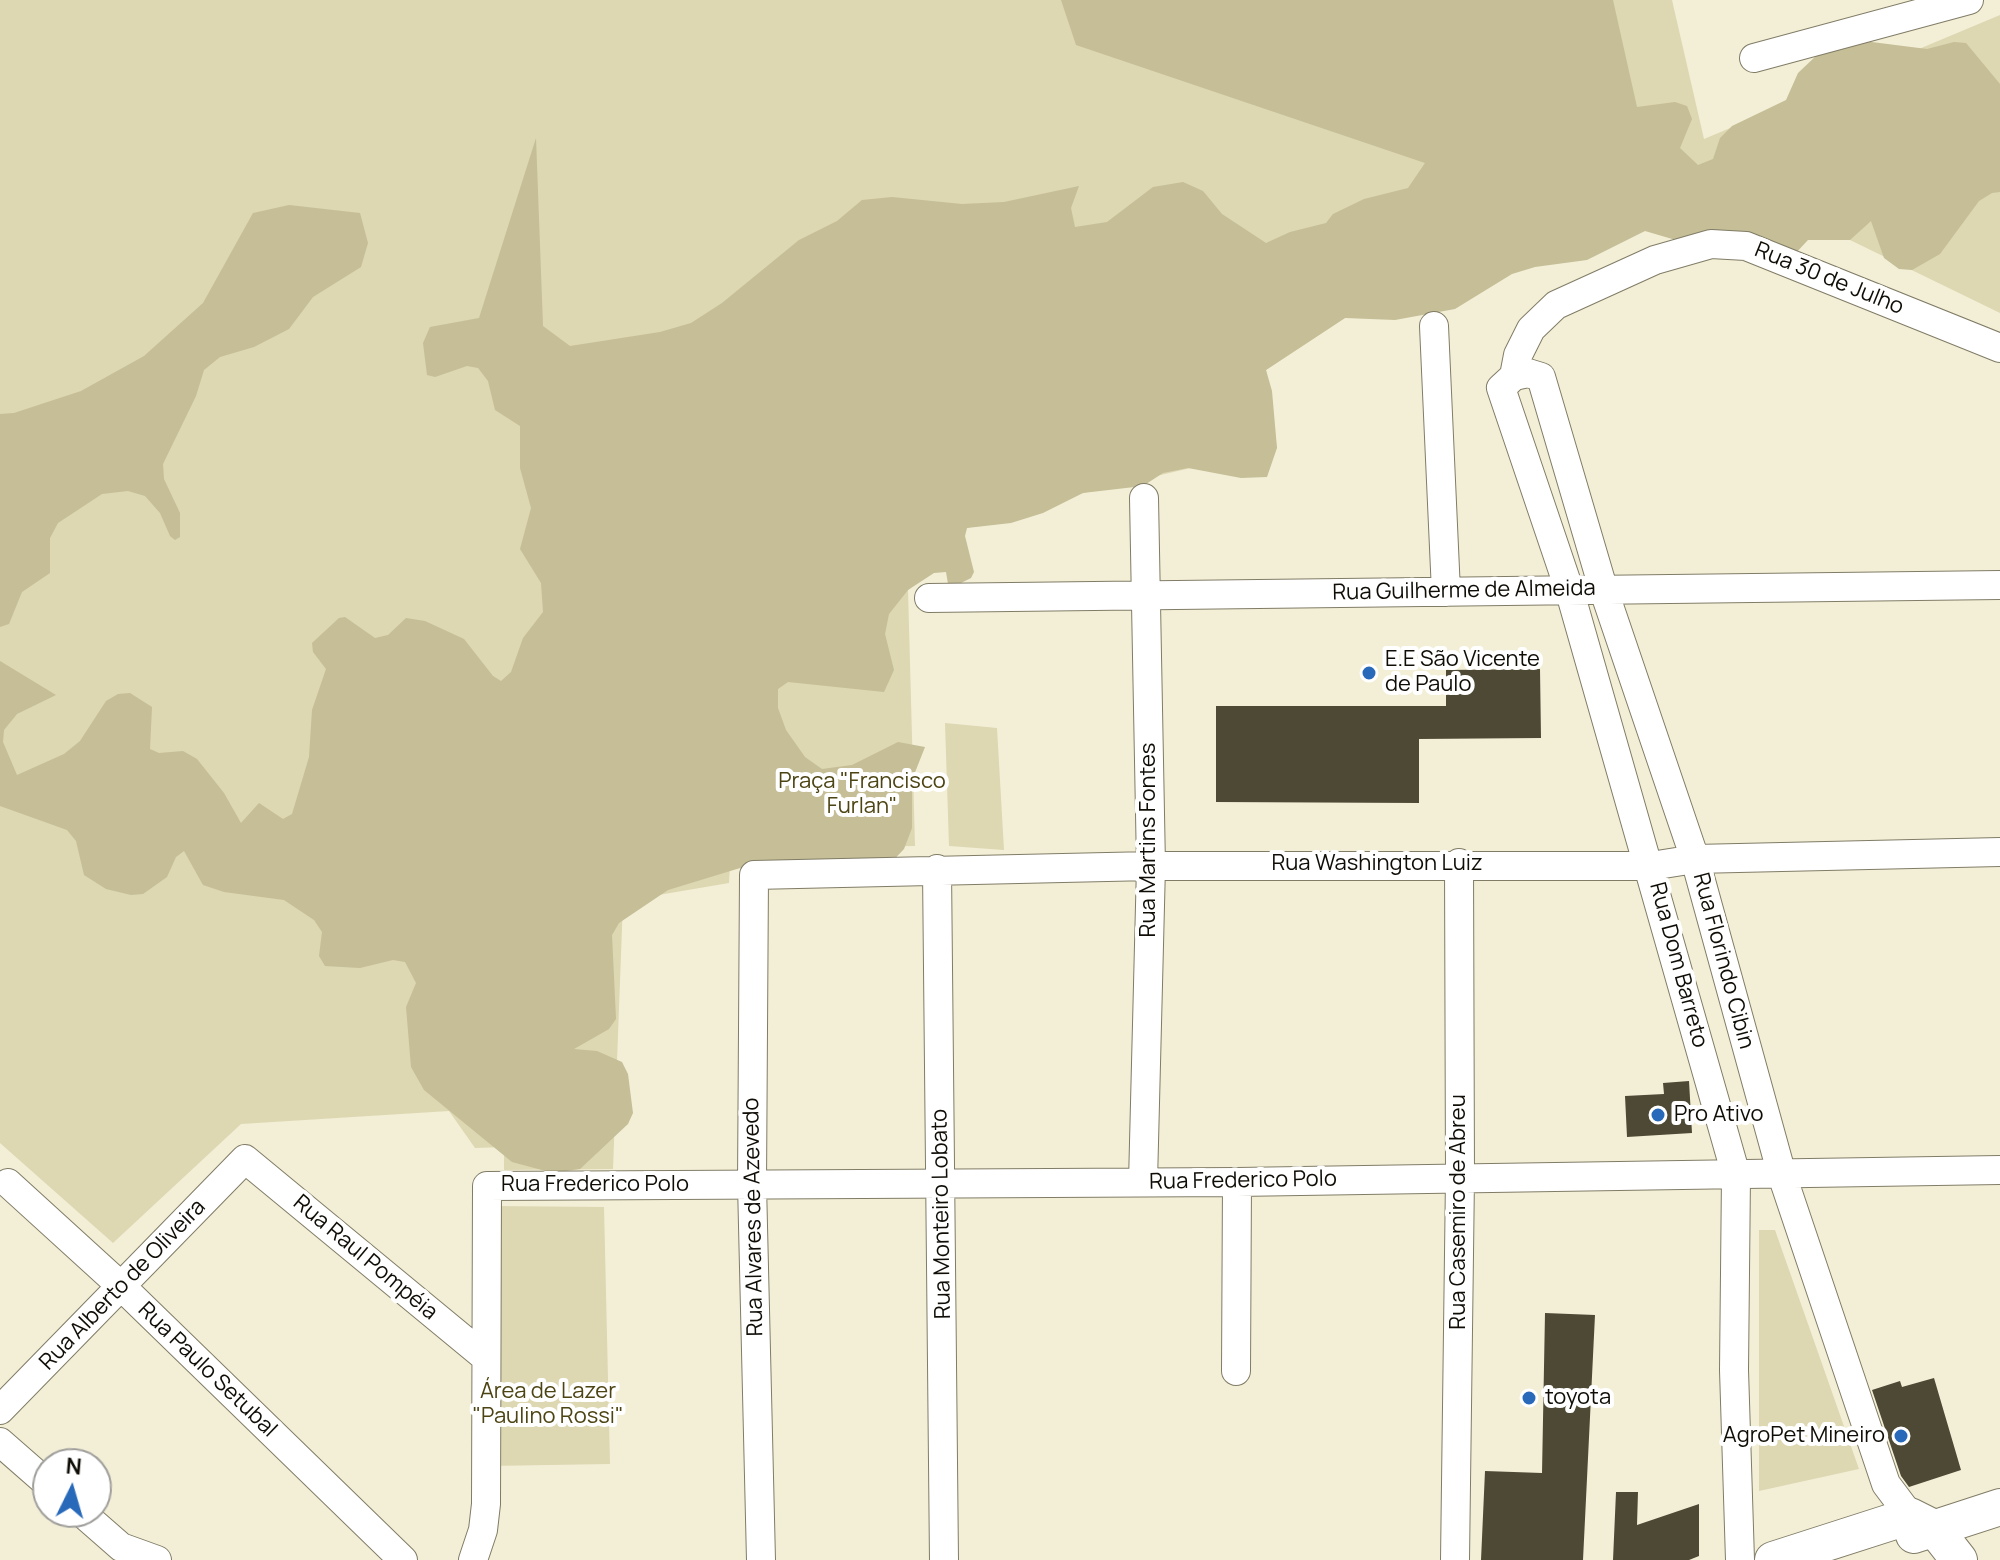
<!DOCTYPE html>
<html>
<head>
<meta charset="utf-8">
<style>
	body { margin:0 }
	#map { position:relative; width:2000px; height:1560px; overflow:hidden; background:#f3efd7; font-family:Manrope,sans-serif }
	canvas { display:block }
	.north { position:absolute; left:32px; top:1448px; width:80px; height:80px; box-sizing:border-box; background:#fff; border:2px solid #9f9e9b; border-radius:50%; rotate:5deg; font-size:22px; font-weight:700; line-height:32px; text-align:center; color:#0f0d06 }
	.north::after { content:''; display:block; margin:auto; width:28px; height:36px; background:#2869ba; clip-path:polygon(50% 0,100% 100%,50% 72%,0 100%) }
</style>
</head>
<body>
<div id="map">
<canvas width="2000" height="1560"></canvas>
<div class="north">N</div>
</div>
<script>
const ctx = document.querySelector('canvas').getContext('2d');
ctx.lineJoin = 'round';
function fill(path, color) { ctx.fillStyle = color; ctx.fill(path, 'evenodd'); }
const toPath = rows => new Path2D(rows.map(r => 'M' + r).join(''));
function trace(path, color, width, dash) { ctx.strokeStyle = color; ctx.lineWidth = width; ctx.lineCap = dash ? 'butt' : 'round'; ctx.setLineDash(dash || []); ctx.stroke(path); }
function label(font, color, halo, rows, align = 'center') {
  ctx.font = font + ' Manrope,sans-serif'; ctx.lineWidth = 8; ctx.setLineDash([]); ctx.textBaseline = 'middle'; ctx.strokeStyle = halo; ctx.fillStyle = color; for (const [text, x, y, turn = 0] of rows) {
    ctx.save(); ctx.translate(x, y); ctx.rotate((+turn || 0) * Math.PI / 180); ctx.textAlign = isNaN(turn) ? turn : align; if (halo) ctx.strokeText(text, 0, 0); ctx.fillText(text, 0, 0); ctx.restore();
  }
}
fill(toPath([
	[0,0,1672,0,1704,139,2000,15,2000,313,1850,240,1645,231,1345,318,1266,370,1277,448,1083,493,967,528,908,590,915,846,759,849,732,829,729,883,623,901,613,1169,504,1170,504,1147,475,1148,449,1111,241,1124,113,1243,0,1143],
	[945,723,997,728,1004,850,949,846],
	[491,1206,604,1207,610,1464,488,1466],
	[1759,1230,1775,1230,1859,1469,1759,1491]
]), '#ddd7b2');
fill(toPath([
	[1061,0,1613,0,1637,107,1675,102,1687,106,1692,119,1680,148,1698,165,1713,159,1720,138,1732,126,1786,100,1798,73,1817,55,1856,40,1927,49,1954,42,1966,43,2000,84,2000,192,1992,193,1979,201,1940,254,1912,270,1899,269,1884,258,1871,221,1850,240,1808,240,1794,255,1730,256,1645,231,1587,260,1535,267,1512,274,1455,309,1395,320,1345,318,1266,370,1272,391,1277,448,1267,477,1241,478,1188,468,1163,473,1143,486,1083,493,1043,513,1011,523,967,528,965,536,974,572,971,578,953,587,948,584,946,572,934,573,908,590,889,614,885,634,894,670,884,692,788,682,778,689,778,708,786,730,805,757,822,769,852,765,898,742,925,747,912,780,912,828,904,849,886,868,750,865,668,890,619,923,612,935,616,1019,609,1029,574,1049,597,1051,622,1062,628,1074,633,1113,628,1124,580,1169,553,1173,512,1162,424,1090,411,1067,406,1007,416,983,405,962,393,960,360,968,325,966,319,956,322,932,314,920,284,900,224,892,203,885,184,851,176,857,167,877,143,894,131,895,106,889,84,875,76,841,67,830,0,806,0,661,56,695,17,714,4,730,3,742,17,775,64,754,80,741,106,701,118,694,130,693,152,707,150,749,159,753,183,751,197,759,224,793,241,823,259,803,283,819,292,814,309,757,312,710,326,669,313,652,312,643,339,618,345,617,375,638,388,635,406,618,425,621,464,639,493,676,501,681,511,672,523,638,543,612,541,583,520,549,531,508,520,468,520,426,495,410,488,381,478,368,467,366,435,377,427,375,423,343,430,327,479,318,536,138,543,326,570,346,660,332,691,323,722,303,799,240,837,221,862,200,892,197,962,204,1004,202,1079,186,1071,208,1075,227,1107,222,1153,187,1183,182,1203,191,1222,214,1266,243,1290,232,1326,223,1333,214,1364,199,1408,188,1425,163,1076,45],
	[289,205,360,213,368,243,361,267,313,297,289,329,254,347,220,357,204,370,196,396,163,464,164,479,180,513,180,537,175,540,170,536,160,513,145,496,128,491,102,494,58,523,50,538,50,573,22,592,9,624,0,627,0,414,14,413,81,391,144,356,203,303,253,213]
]), '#c5be96');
fill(toPath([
	[1540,669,1541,738,1419,739,1419,803,1216,802,1216,706,1446,706,1446,670],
	[1689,1081,1692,1133,1627,1137,1625,1096,1664,1094,1663,1083],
	[1545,1313,1595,1315,1583,1560,1481,1560,1485,1471,1542,1473],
	[1934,1378,1961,1470,1909,1487,1901,1476,1872,1390,1900,1381,1902,1387],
	[1616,1492,1638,1492,1637,1525,1699,1504,1699,1556,1689,1560,1613,1560]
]), '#4d4935');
const minor = toPath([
	[1754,58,1969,0],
	[1434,326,1446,592],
	[1514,376,1518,355,1531,329,1556,305,1655,260,1711,244,1746,246,2000,348],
	[929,598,2000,585],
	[937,869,944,1560],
	[1143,1182,1151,866,1144,498],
	[8,1183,121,1286,403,1560],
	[1236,1371,1237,1182],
	[0,1410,245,1159,485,1357],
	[0,1442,48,1484],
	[81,1512,121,1547,157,1560],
	[473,1560,483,1530,486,1504,487,1186,1237,1182,2000,1170],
	[761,1560,752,1184,754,875,1151,866,1651,866,1695,859,2000,852],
	[1455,1560,1460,1177,1459,863],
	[1740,1560,1734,1370,1736,1175,1569,589,1501,388,1514,376,1528,373,1541,377,1603,588,1695,859,1782,1175,1886,1484,1910,1516]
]);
const major = toPath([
	[1914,1535,2000,1507],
	[1773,1560,1910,1516,1934,1528,1959,1560]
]);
trace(minor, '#807c66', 30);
trace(major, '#807c66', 38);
trace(minor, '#fff', 28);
trace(major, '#fff', 36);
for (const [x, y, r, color] of [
	[1369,673,8,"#2869ba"],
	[1658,1115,8,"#2869ba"],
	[1529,1398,8,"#2869ba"],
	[1901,1436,8,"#2869ba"]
]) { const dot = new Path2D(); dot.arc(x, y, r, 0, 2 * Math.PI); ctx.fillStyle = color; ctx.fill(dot); trace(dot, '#fff', 3); }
label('22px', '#0f0d06', '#fff', [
	["Rua 30 de Julho",1829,279,22],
	["Rua Guilherme de Almeida",1464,591,-1],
	["Rua Martins Fontes",1149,840,-90],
	["Rua Washington Luiz",1377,864],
	["Rua Florindo Cibin",1723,961,75],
	["Rua Dom Barreto",1678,965,75],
	["Rua Frederico Polo",1243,1181,-1],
	["Rua Frederico Polo",595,1185],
	["Rua Casemiro de Abreu",1459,1212,-90],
	["Rua Monteiro Lobato",942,1214,-91],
	["Rua Alvares de Azevedo",754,1217,-91],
	["Rua Raul Pompéia",365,1258,40],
	["Rua Alberto de Oliveira",123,1285,-46],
	["Rua Paulo Setubal",207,1370,44]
]);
label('22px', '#0f0d06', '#fff', [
	["E.E São Vicente",1385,660],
	["de Paulo",1385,685],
	["Pro Ativo",1674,1115],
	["toyota",1545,1398],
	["AgroPet Mineiro",1885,1436,"right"]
], 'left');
label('22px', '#4d4413', '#fff', [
	["Praça \"Francisco",862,782],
	["Furlan\"",862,807],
	["Área de Lazer",548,1392],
	["\"Paulino Rossi\"",548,1417]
]);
</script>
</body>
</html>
